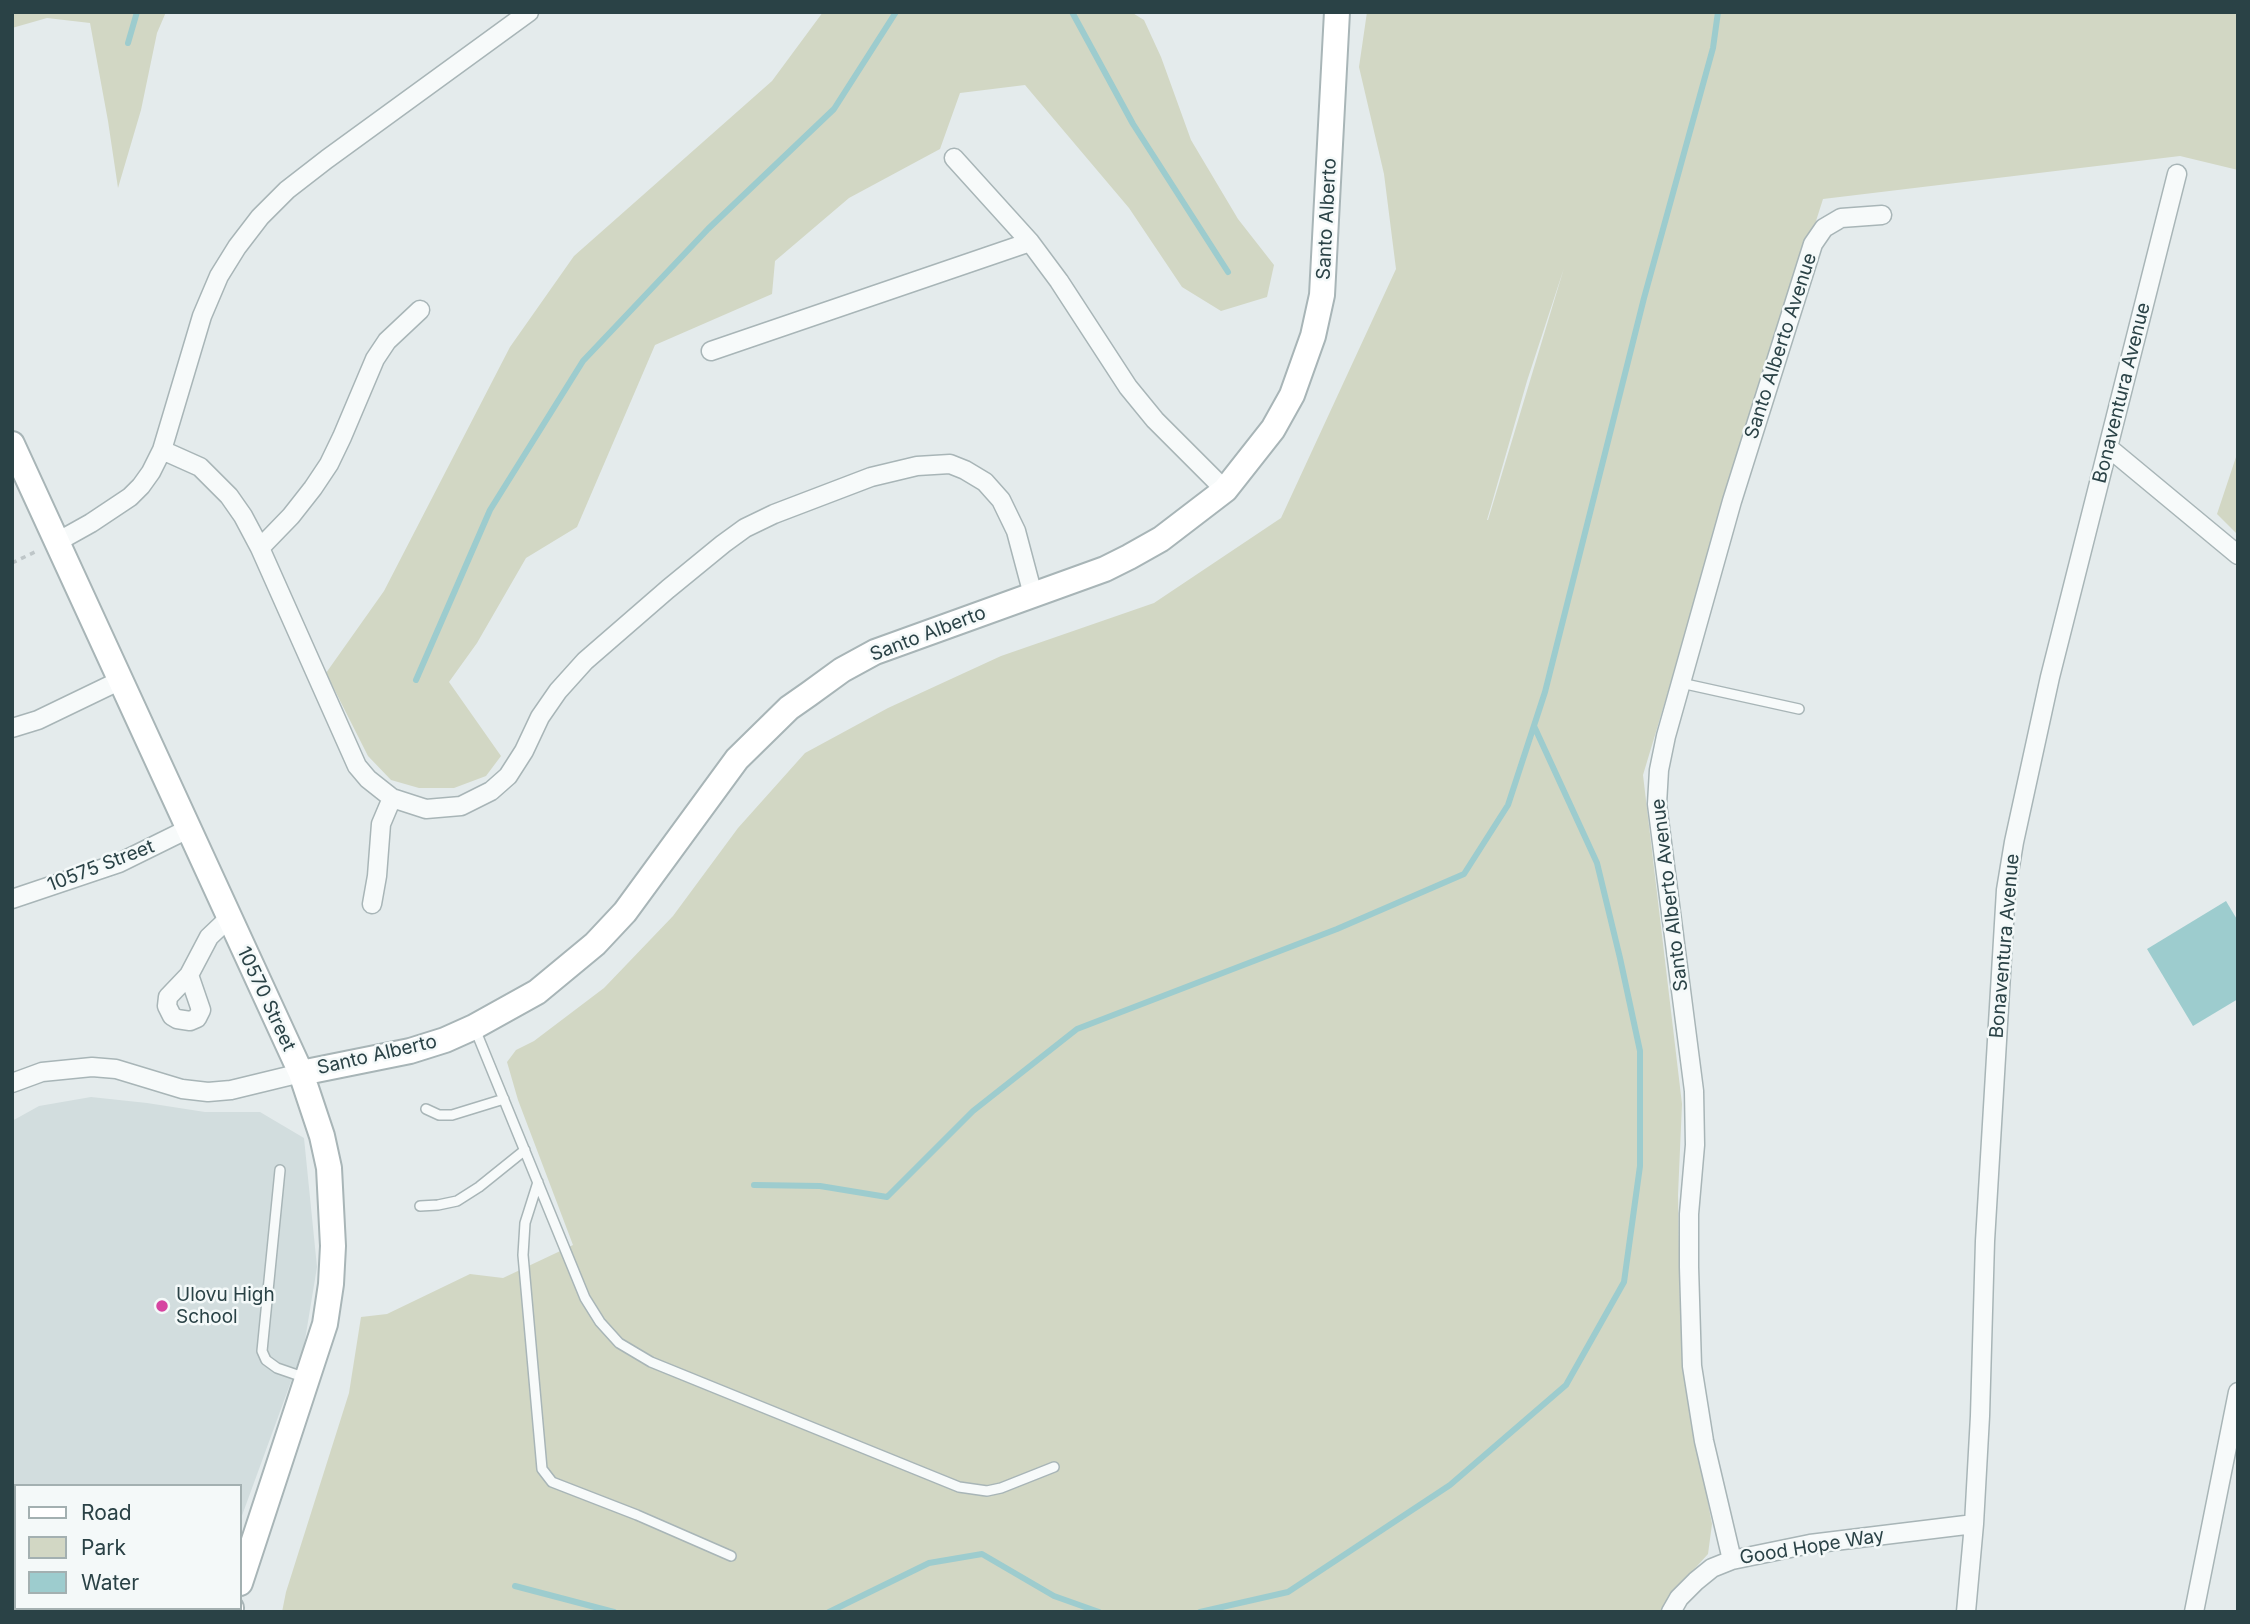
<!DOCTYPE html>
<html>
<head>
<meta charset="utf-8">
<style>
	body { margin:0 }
	#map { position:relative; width:2250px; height:1624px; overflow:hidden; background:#e4ebec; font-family:Inter,sans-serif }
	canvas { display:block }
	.frame { position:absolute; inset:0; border:14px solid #2a4246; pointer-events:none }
	.legend { position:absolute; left:14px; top:1484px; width:228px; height:126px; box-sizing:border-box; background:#f4f9f9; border:2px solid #a3b0b1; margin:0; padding:9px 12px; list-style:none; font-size:21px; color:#2a4246 }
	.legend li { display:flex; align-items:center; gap:14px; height:35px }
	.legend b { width:35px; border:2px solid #a3b0b1 }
</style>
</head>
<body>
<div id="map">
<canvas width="2250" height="1624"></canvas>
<div class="frame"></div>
<ul class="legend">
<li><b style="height:9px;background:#fff"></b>Road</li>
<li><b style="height:19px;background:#d2d7c4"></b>Park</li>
<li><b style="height:19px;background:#9dccce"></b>Water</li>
</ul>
</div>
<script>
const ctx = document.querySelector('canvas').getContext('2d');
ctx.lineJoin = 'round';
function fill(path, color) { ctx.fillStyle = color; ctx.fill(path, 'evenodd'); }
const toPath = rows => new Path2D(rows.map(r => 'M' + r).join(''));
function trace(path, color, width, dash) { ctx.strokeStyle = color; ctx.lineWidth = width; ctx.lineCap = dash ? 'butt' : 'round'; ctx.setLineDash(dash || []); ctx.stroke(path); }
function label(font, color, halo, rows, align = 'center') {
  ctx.font = font + ' Inter,sans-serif'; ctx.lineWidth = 5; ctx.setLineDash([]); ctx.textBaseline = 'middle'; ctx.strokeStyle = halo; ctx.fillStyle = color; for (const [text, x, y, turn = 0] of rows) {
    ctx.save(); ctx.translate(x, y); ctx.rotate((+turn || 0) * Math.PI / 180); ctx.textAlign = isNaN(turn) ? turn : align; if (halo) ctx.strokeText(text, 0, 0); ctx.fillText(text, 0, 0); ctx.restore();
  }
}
fill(toPath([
	[91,1097,147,1103,205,1112,260,1112,304,1138,317,1267,304,1346,240,1521,240,1486,16,1486,16,1497,12,1496,12,1121,39,1106]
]), '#d2ddde');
fill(toPath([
	[12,12,166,12,157,33,141,110,118,188,108,121,90,23,47,18,12,28],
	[823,12,1131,12,1144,20,1161,57,1191,140,1238,219,1274,265,1267,297,1221,311,1182,287,1129,208,1025,85,960,93,940,149,849,198,775,261,772,294,655,345,577,527,526,558,477,643,449,682,501,756,486,776,454,788,419,788,391,780,368,756,326,673,384,591,510,347,574,256,772,81],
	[1367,12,2238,12,2238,170,2180,156,1823,199,1701,582,1643,775,1682,1104,1678,1195,1680,1304,1692,1419,1712,1524,1708,1554,1678,1587,1661,1612,282,1612,286,1592,349,1393,361,1317,387,1314,470,1274,503,1278,573,1245,518,1100,507,1062,516,1050,534,1041,604,988,673,916,738,828,805,753,888,708,1001,656,1154,603,1281,518,1396,269,1384,174,1359,67],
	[1564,268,1488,520,1487,520,1527,381],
	[2238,451,2238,535,2217,514]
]), '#d2d7c4');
fill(toPath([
	[2226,901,2238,921,2238,999,2193,1026,2147,949]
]), '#9dccce');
trace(toPath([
	[1072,12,1133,124,1228,272],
	[128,43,137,12],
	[416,680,490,510,583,361,708,229,834,109,896,12],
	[754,1185,820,1186,887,1197,973,1111,1077,1029,1337,929,1464,874,1508,805,1545,692,1644,298,1713,48,1718,12],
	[515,1586,614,1612],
	[829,1612,929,1563,982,1554,1054,1596,1099,1612],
	[1200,1612,1288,1592,1450,1485,1566,1385,1624,1282,1640,1166,1640,1051,1620,958,1597,863,1534,726]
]), '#9dccce', 6);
const lane = toPath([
	[1681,683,1799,709],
	[475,1029,585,1298,600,1322,619,1343,651,1362,959,1487,987,1491,1001,1488,1054,1467],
	[426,1109,439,1115,452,1115,504,1099],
	[280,1170,262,1351,266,1360,277,1368,306,1378],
	[538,1182,525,1223,523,1255,542,1469,552,1482,637,1515,731,1556],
	[420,1206,438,1205,457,1201,479,1187,525,1150]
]);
const street = toPath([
	[954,158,1030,242,1059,281,1128,387,1155,420,1225,490],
	[711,351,1030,242],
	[2109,448,2238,555],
	[162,450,200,467,229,496,243,516,260,548,357,766,368,779,392,798,426,809,461,806,491,791,508,776,524,751,540,717,558,691,585,661,668,589,723,544,745,528,774,514,871,477,917,466,950,464,965,470,985,482,1001,500,1016,531,1033,595],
	[57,542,91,523,130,497,141,486,151,472,162,450,202,316,219,276,237,247,260,217,287,190,327,159,529,12],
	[260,548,291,516,313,488,329,464,342,437,375,359,387,341,420,310],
	[12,728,38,720,121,680],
	[12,899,119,863,188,829],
	[372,904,377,876,381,824,392,798],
	[189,975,201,1010,197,1018,190,1021,177,1019,172,1016,167,1006,168,997,189,975,209,937,229,918],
	[12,1083,42,1072,92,1067,116,1069,182,1089,208,1092,231,1090,301,1073],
	[1732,1560,1704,1441,1692,1366,1689,1267,1689,1214,1695,1145,1694,1091,1657,804,1659,770,1666,736,1732,501,1813,244,1824,228,1841,218,1882,215],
	[1671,1612,1679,1598,1696,1581,1712,1568,1732,1560,1810,1544,1974,1524],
	[1966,1612,1974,1524,1980,1416,1985,1241,2006,890,2014,842,2050,677,2177,174],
	[2194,1612,2238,1392]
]);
const secondary = toPath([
	[12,444,301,1073,322,1136,329,1168,333,1246,331,1284,325,1324,240,1583],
	[301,1073,410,1051,445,1040,474,1027,537,992,595,944,625,912,737,759,789,708,809,694,842,670,875,652,1105,569,1129,557,1161,539,1225,490,1273,429,1292,395,1313,336,1322,295,1337,12],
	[12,1580,16,1581],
	[145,1608,157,1612],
	[230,1612,231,1608]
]);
trace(lane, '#a8b5b7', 12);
trace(street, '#a8b5b7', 21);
trace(secondary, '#a8b5b7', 28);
trace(toPath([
	[12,563,39,550]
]), '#bec6c8', 3.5, [5, 5]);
trace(lane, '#f7fafa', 9);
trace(street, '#f7fafa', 18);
trace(secondary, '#fff', 24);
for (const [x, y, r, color] of [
	[162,1306,7,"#d644a1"]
]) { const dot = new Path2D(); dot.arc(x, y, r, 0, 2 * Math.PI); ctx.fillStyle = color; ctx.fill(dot); trace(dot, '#f4f9f9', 2.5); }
label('19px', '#2a4246', '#f4f9f9', [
	["Santo Alberto",1327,219,-87],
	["Santo Alberto Avenue",1781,346,-72],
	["Bonaventura Avenue",2122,393,-76],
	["Santo Alberto",928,634,-21],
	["10575 Street",101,866,-21],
	["Santo Alberto Avenue",1670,895,-97],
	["Bonaventura Avenue",2005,946,-85],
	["10570 Street",266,999,65],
	["Santo Alberto",377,1055,-13],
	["Good Hope Way",1812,1547,-9]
]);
label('19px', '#2a4246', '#f4f9f9', [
	["Ulovu High",176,1295],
	["School",176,1317]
], 'left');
</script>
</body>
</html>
